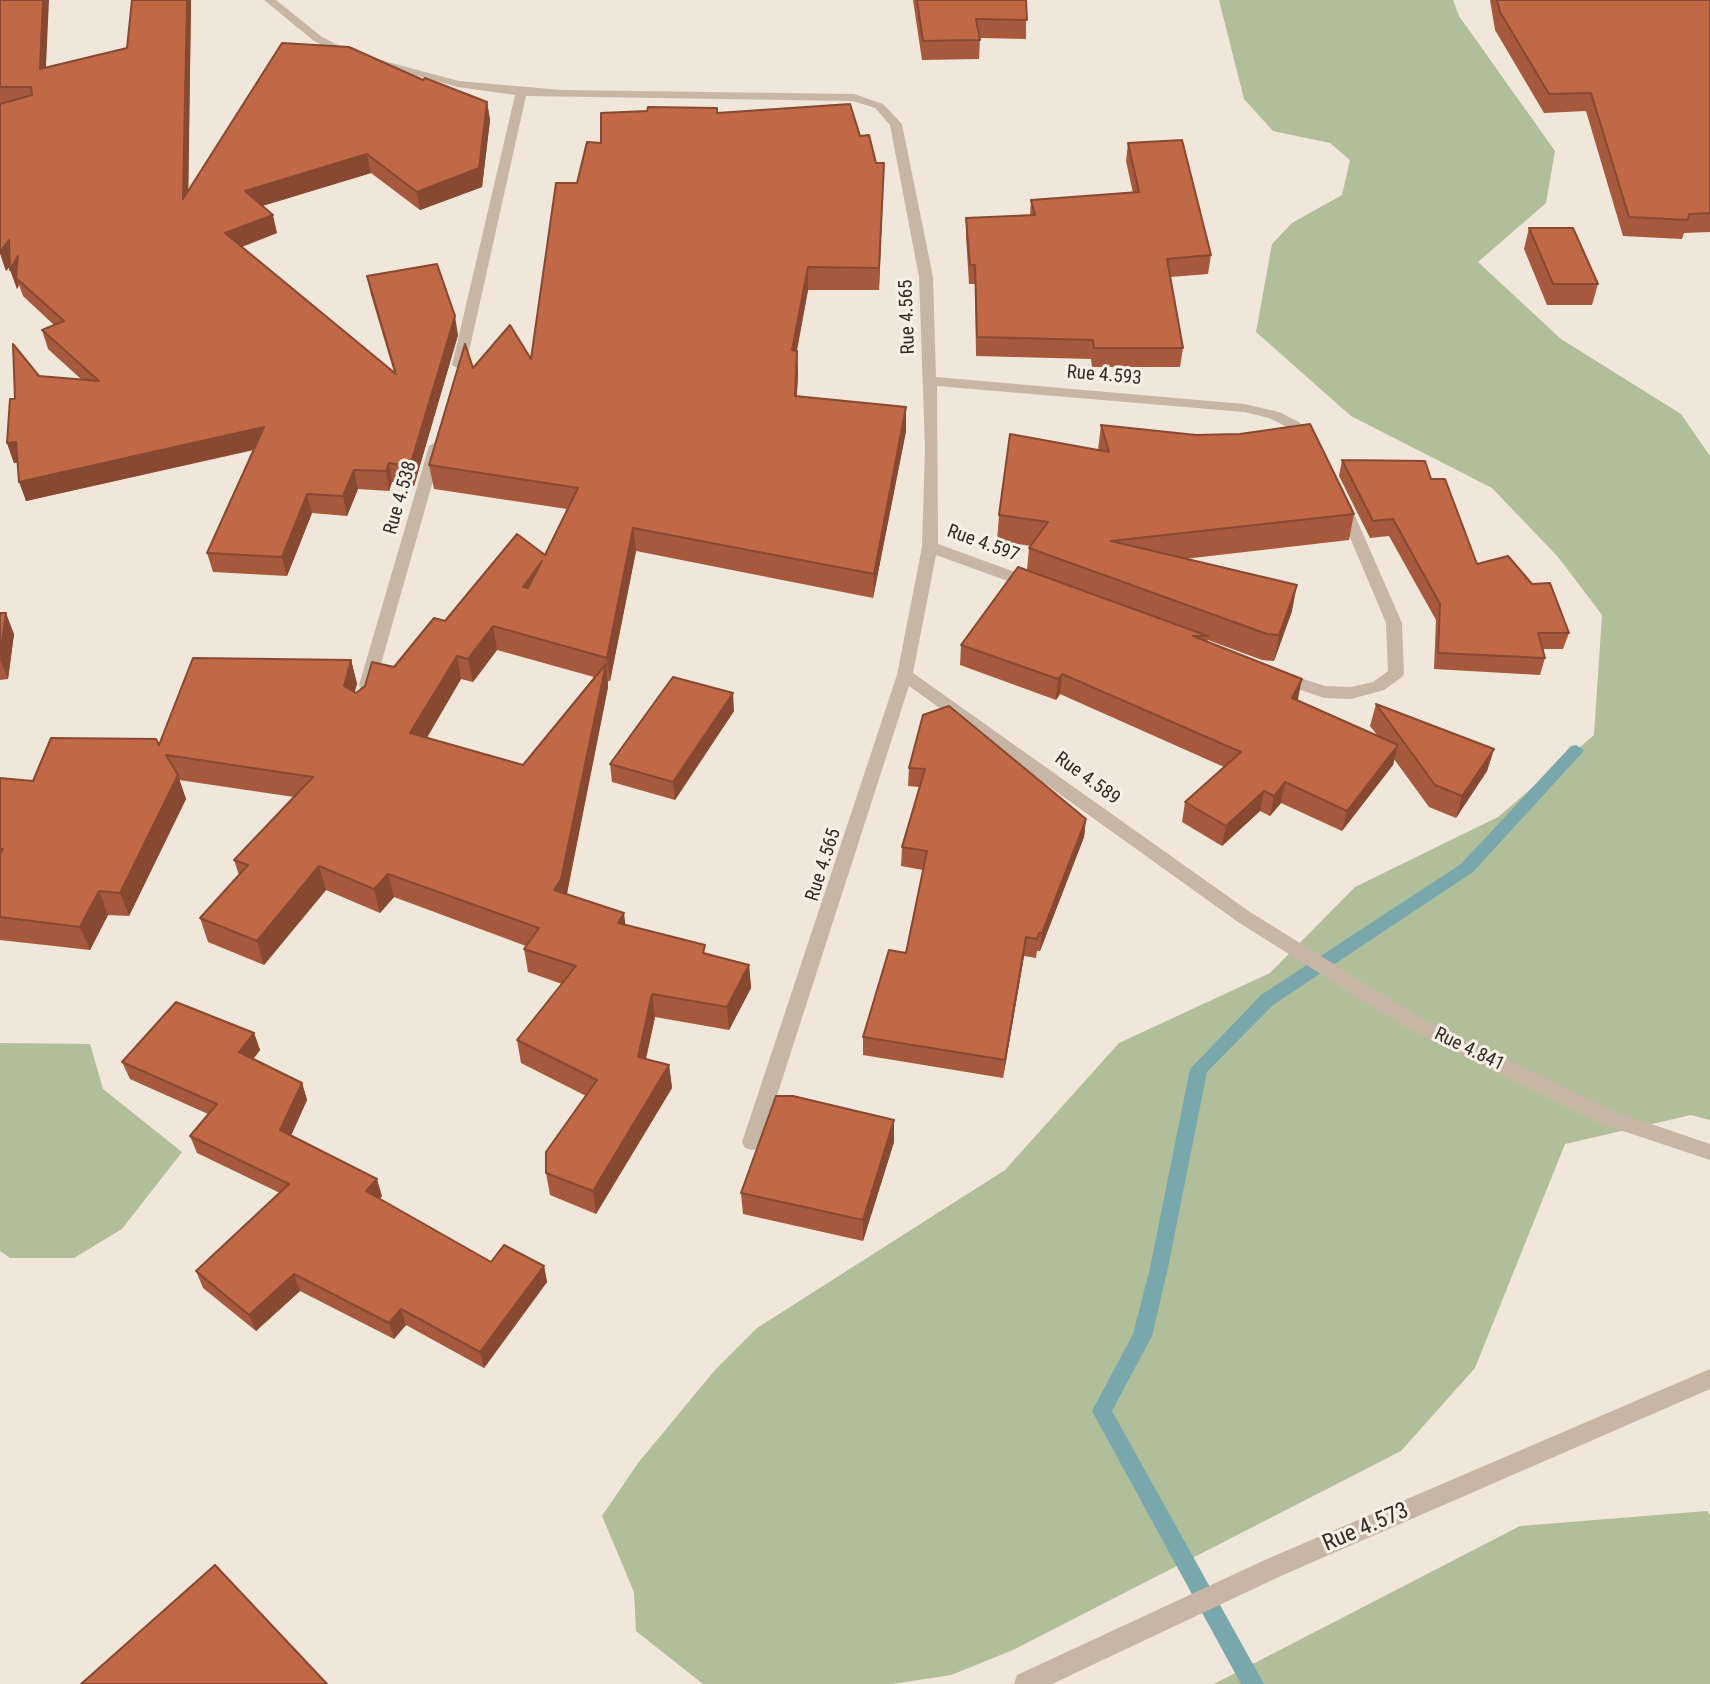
<!DOCTYPE html>
<html>
<head>
<meta charset="utf-8">
<style>
	body { margin:0 }
	canvas { display:block; background:#f0e6d9 }
</style>
</head>
<body>
<canvas width="1710" height="1684"></canvas>
<script>
const ctx = document.querySelector('canvas').getContext('2d');
ctx.lineJoin = 'round';
function fill(path, color) { ctx.fillStyle = color; ctx.fill(path, 'evenodd'); }
const toPath = rows => new Path2D(rows.map(r => 'M' + r).join(''));
function trace(path, color, width, dash) { ctx.strokeStyle = color; ctx.lineWidth = width; ctx.lineCap = dash ? 'butt' : 'round'; ctx.setLineDash(dash || []); ctx.stroke(path); }
function label(font, color, halo, rows, align = 'center') {
  ctx.font = font + ' "Roboto Condensed",sans-serif'; ctx.lineWidth = 6; ctx.setLineDash([]); ctx.textBaseline = 'middle'; ctx.strokeStyle = halo; ctx.fillStyle = color; for (const [text, x, y, turn = 0] of rows) {
    ctx.save(); ctx.translate(x, y); ctx.rotate((+turn || 0) * Math.PI / 180); ctx.textAlign = isNaN(turn) ? turn : align; if (halo) ctx.strokeText(text, 0, 0); ctx.fillText(text, 0, 0); ctx.restore();
  }
}
fill(toPath([
	[1219,0,1453,0,1459,16,1555,151,1546,203,1478,262,1561,339,1681,414,1710,456,1710,1120,1691,1115,1565,1144,1475,1368,1401,1451,1013,1650,951,1675,892,1684,703,1684,636,1631,634,1592,602,1516,638,1463,715,1370,757,1328,1005,1170,1119,1043,1270,973,1355,887,1498,817,1594,735,1602,615,1559,558,1492,488,1351,416,1256,332,1272,244,1292,223,1342,195,1350,160,1330,143,1273,131,1244,99],
	[0,1043,90,1044,103,1089,182,1152,122,1229,74,1258,10,1258,0,1251],
	[1707,1511,1710,1515,1710,1684,1214,1684,1520,1526]
]), '#b1be9a');
fill(toPath([
	[1576,745,1584,750,1581,754,1473,872,1273,1005,1207,1072,1168,1268,1152,1336,1112,1411,1264,1684,1241,1684,1092,1411,1133,1334,1150,1268,1190,1069,1261,995,1461,864,1571,746,1576,745]
]), '#79a8ac');
fill(toPath([
	[264,0,276,0,322,37,354,53,459,81,561,90,854,94,883,104,902,124,933,277,936,377,1244,404,1279,412,1299,422,1317,440,1319,443,1317,446,1307,446,1289,428,1269,418,1244,412,937,386,938,544,1037,580,1040,584,1032,589,1027,588,936,555,913,673,1250,912,1419,1017,1613,1111,1710,1144,1710,1160,1599,1123,1405,1027,1238,922,909,686,762,1142,759,1148,752,1150,745,1148,742,1142,897,675,922,547,925,448,919,277,890,125,875,108,853,101,526,96,466,365,459,369,452,365,515,95,458,87,346,57,314,41,264,0],
	[436,442,443,446,375,685,367,691,361,689,359,685,429,446,436,442],
	[1342,497,1349,502,1402,623,1404,673,1402,677,1384,690,1351,699,1324,698,1275,681,1273,677,1281,672,1325,686,1351,687,1373,682,1388,671,1386,623,1335,502,1342,497],
	[1710,1369,1710,1389,1283,1575,1052,1684,1014,1684,1017,1675,1267,1559,1710,1369]
]), '#c7b6a5');
fill(toPath([
	[0,0,46,67,127,48,132,0,191,0,188,191,423,80,487,102,490,120,482,187,420,210,371,173,262,206,277,233,242,247,394,372,371,295,367,276,458,335,414,486,392,482,389,491,358,489,347,516,312,513,287,576,213,572,207,553,254,450,26,501,17,462,14,463,7,443,15,399,39,376,82,380,48,349,42,330,54,325,23,296,19,285,17,289,10,266,6,271,0,253],
	[913,0,1026,0,1026,39,980,38,979,59,922,60],
	[1490,0,1710,0,1710,232,1684,233,1682,239,1623,236,1586,111,1544,113,1495,30],
	[717,108,718,113,860,136,876,163,883,185,879,290,808,290,797,351,798,374,797,396,906,431,873,598,636,551,610,681,608,681,608,687,567,894,626,925,706,953,749,965,751,988,729,1030,655,1017,646,1059,669,1065,672,1088,596,1214,550,1195,546,1173,586,1096,521,1063,517,1040,562,984,528,972,524,949,526,946,394,897,380,913,326,890,264,965,208,942,200,918,239,875,234,860,294,797,179,780,186,799,129,916,108,915,90,950,0,940,0,778,33,781,159,745,351,660,357,684,354,692,356,693,394,667,445,621,545,555,567,509,434,489,429,465,473,368,531,359,577,183,601,143,647,111],
	[497,650,594,677,523,765,427,738,461,679,473,682],
	[1128,143,1211,255,1208,274,1170,277,1183,348,1180,367,1092,367,1091,359,976,356,975,284,969,284,966,236,966,218,1030,215,1031,200,1133,193,1126,161],
	[1529,228,1598,284,1592,305,1547,305,1524,249],
	[1101,425,1354,514,1349,540,1184,559,1292,611,1274,661,1262,660,1208,640,1207,641,1298,700,1377,735,1370,726,1376,704,1494,749,1487,771,1456,818,1429,807,1394,759,1393,765,1342,831,1281,803,1270,816,1260,811,1222,846,1182,822,1185,802,1224,767,1060,694,1056,700,960,665,961,645,1027,570,1029,548,1031,546,997,541,999,515,1098,450],
	[1342,460,1431,479,1477,564,1569,633,1563,649,1543,649,1545,658,1540,675,1434,669,1436,620,1389,536,1370,538,1339,476],
	[0,613,14,634,8,679,0,680],
	[734,711,675,800,612,782,610,764],
	[923,715,1086,819,1084,837,1040,951,1037,951,1036,958,1024,956,1003,1078,863,1055,863,1037,906,953,923,870,901,866,902,847,919,787,908,786,909,768],
	[254,1033,260,1050,253,1059,302,1083,307,1100,291,1135,382,1196,379,1199,491,1262,544,1266,547,1282,484,1368,406,1325,394,1339,300,1291,256,1331,203,1288,196,1271,280,1193,197,1153,190,1136,208,1114,130,1079,122,1062],
	[894,1120,894,1142,863,1241,743,1214,741,1193]
]), '#a6593c');
fill(toPath([
	[43,0,49,0,45,87,40,69],
	[187,0,191,0,188,217,183,199],
	[487,102,490,120,482,187,420,210,417,192],
	[367,154,371,173,249,210,245,191],
	[884,163,883,185,879,290,879,268],
	[273,215,277,233,230,251,225,233],
	[9,240,16,259,6,271,0,253],
	[18,256,16,278,19,285,17,289,10,270],
	[808,267,808,290,792,374,792,350],
	[455,316,458,335,414,486,410,466],
	[797,351,798,374,795,419,795,396],
	[906,407,906,431,873,598,874,574],
	[264,427,269,446,26,501,19,482],
	[16,442,23,462,14,463,7,443],
	[389,463,392,482,389,491,386,471],
	[354,470,358,489,347,516,343,496],
	[307,494,312,513,287,576,282,557],
	[633,528,636,551,610,681,607,658],
	[542,561,526,610,523,587],
	[1297,585,1292,611,1274,661,1279,635],
	[6,613,14,634,8,679,0,659],
	[493,626,497,650,473,682,468,659],
	[457,656,461,679,415,757,410,733],
	[351,660,357,684,350,710,344,686],
	[606,664,608,687,565,902,554,890],
	[1062,674,1060,694,1056,700,1058,679],
	[1302,679,1298,699,1287,718,1292,698],
	[733,693,734,711,675,800,673,782],
	[1398,745,1393,765,1342,831,1347,811],
	[1494,749,1487,771,1456,818,1462,796],
	[178,775,186,799,129,916,120,893],
	[1285,782,1281,803,1270,816,1274,796],
	[1264,791,1260,811,1222,846,1226,826],
	[1086,819,1084,837,1040,951,1042,933],
	[319,866,326,890,264,965,257,941],
	[388,874,394,897,380,913,374,889],
	[99,891,108,915,90,950,80,927],
	[624,913,627,937,618,923],
	[1026,937,1024,956,1003,1078,1005,1060],
	[749,965,751,988,729,1030,727,1007],
	[652,994,655,1017,641,1080,638,1057],
	[254,1033,260,1050,245,1070,239,1052],
	[669,1065,672,1088,596,1214,593,1191],
	[302,1083,307,1100,286,1147,280,1130],
	[894,1120,894,1142,863,1241,863,1220],
	[377,1179,382,1196,372,1208,366,1191],
	[544,1266,547,1282,484,1368,480,1352],
	[294,1274,300,1291,256,1331,249,1315],
	[401,1309,406,1325,394,1339,389,1323]
]), '#874931');
const building = toPath([
	[0,0,43,0,40,69,127,48,132,0,187,0,183,199,282,43,349,47,423,80,425,78,487,102,479,168,417,192,367,154,245,191,273,215,225,233,396,374,367,276,437,264,455,316,410,466,389,463,386,471,354,470,343,496,307,494,282,557,207,553,264,427,19,482,16,442,7,443,10,399,15,399,13,344,39,376,99,381,42,330,64,321,16,278,18,256,10,270,9,240,0,252,0,104,32,95,31,87,0,87,0,0],
	[917,0,1026,0,1027,20,976,19,980,40,923,41,917,0],
	[1497,0,1710,0,1710,213,1689,214,1688,220,1629,217,1591,93,1549,94,1500,12,1497,0],
	[850,104,860,136,869,135,876,163,884,163,879,268,808,267,792,350,797,351,795,396,906,407,874,574,633,528,607,658,493,626,468,659,457,656,410,733,523,765,606,664,561,879,554,890,624,913,618,923,705,945,703,953,749,965,727,1007,652,994,638,1057,669,1065,593,1191,546,1173,546,1152,597,1080,517,1040,576,966,524,949,539,928,388,874,374,889,319,866,257,941,200,918,248,865,234,860,313,777,166,755,178,775,120,893,99,891,80,927,0,917,0,854,3,849,0,849,0,778,33,781,51,738,156,739,159,745,193,658,351,660,344,686,356,693,365,686,372,662,394,667,434,618,445,621,517,534,545,555,578,488,429,465,465,344,473,368,510,325,531,359,556,183,577,183,587,142,601,143,601,113,647,111,648,107,717,108,717,113,850,104],
	[542,561,528,588,523,587,542,561],
	[1182,140,1211,255,1167,259,1183,348,1094,348,1093,340,977,337,975,265,970,265,966,218,1035,215,1031,200,1139,192,1128,143,1182,140],
	[1529,228,1573,228,1598,284,1553,284,1529,228],
	[1310,424,1354,514,1111,541,1297,585,1279,635,1267,634,1029,548,1048,522,999,515,1010,434,1109,452,1101,425,1196,435,1240,434,1310,424],
	[1342,460,1425,461,1431,479,1445,479,1477,564,1508,556,1532,584,1550,583,1569,633,1538,633,1545,658,1438,653,1440,604,1393,519,1373,521,1342,460],
	[1018,567,1208,636,1193,636,1302,679,1292,698,1398,745,1347,811,1285,782,1274,796,1264,791,1226,826,1185,802,1241,752,1062,674,1058,679,961,645,1018,567],
	[0,613,6,613,0,655,0,613],
	[673,677,733,693,673,782,610,764,673,677],
	[1376,704,1494,749,1462,796,1435,785,1376,704],
	[949,706,1086,819,1042,933,1039,933,1037,939,1026,937,1005,1060,863,1037,889,950,906,953,927,851,902,847,925,769,909,768,923,715,949,706],
	[176,1002,254,1033,239,1052,302,1083,280,1130,377,1179,366,1191,491,1262,504,1245,544,1266,480,1352,401,1309,389,1323,294,1274,249,1315,196,1271,289,1184,190,1136,217,1104,122,1062,176,1002],
	[776,1096,793,1096,894,1120,863,1220,741,1193,776,1096],
	[215,1565,327,1684,81,1684,215,1565]
]);
fill(building, '#c16846');
trace(building, '#874931', 2);
label('19px', '#332b26', '#f8f0e5', [
	["Rue 4.565",908,317,-92],
	["Rue 4.593",1104,376,5],
	["Rue 4.538",401,498,-74],
	["Rue 4.597",983,544,20],
	["Rue 4.589",1087,779,36],
	["Rue 4.565",824,865,-72],
	["Rue 4.841",1469,1050,26]
]);
label('23px', '#332b26', '#f8f0e5', [
	["Rue 4.573",1366,1528,-23]
]);
</script>
</body>
</html>
